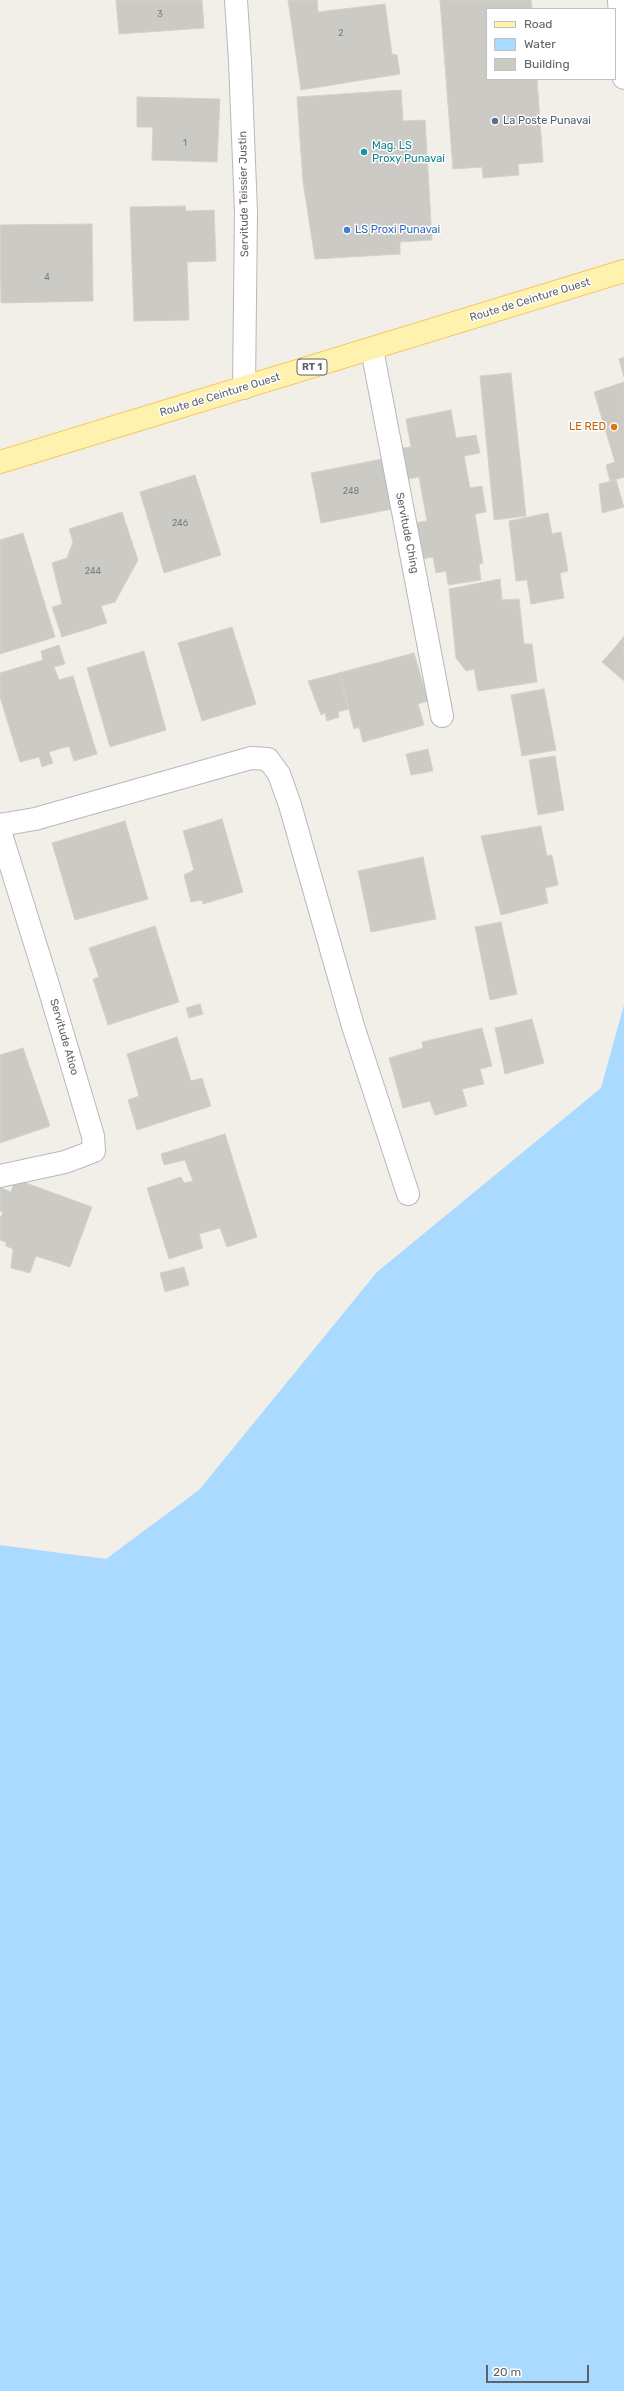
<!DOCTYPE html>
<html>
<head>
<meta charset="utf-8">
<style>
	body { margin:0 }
	#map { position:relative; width:624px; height:2391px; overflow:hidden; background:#f1efe8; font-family:Rubik,sans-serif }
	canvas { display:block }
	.legend { position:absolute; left:486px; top:8px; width:130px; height:72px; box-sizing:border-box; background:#fff; border:1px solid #bfc1c3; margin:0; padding:5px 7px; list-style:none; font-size:12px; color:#5f6368 }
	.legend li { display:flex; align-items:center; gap:8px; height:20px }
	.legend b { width:20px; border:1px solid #bfc1c3 }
	.scale { position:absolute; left:486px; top:2365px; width:103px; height:18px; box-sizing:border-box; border:2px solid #5f6368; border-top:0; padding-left:5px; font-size:12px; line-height:14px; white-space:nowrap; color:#5f6368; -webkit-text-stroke:3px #fff; paint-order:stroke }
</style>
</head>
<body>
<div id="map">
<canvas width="624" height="2391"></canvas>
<ul class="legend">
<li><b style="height:5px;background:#fff2af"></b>Road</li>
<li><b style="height:11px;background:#aadaff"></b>Water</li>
<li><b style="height:11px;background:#cccac5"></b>Building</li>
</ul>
<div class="scale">20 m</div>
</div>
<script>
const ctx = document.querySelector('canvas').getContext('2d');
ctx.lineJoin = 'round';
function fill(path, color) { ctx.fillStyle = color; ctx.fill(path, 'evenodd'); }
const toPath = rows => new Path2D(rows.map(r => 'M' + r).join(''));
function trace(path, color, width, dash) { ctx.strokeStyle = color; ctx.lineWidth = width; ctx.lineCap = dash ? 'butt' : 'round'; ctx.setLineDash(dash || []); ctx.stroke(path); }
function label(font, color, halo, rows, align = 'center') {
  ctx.font = font + ' Rubik,sans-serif'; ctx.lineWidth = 3; ctx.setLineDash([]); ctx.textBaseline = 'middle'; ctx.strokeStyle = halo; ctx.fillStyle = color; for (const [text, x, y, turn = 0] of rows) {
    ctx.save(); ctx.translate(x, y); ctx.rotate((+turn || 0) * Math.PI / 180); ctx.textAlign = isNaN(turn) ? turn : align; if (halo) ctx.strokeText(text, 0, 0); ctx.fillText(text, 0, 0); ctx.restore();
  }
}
fill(toPath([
	[624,1005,624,2391,0,2391,0,1545,106,1559,199,1490,377,1272,601,1088]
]), '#aadaff');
const building = toPath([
	[116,0,202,0,204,28,119,34,116,0],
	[288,0,317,0,318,12,385,4,392,54,397,55,400,74,301,90,288,0],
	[440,0,531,0,532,9,487,9,487,79,537,79,543,162,518,164,519,175,483,178,482,167,453,169,440,0],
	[401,90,403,121,425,120,432,240,400,242,400,254,315,259,303,182,297,97,401,90],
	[137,97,220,99,217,162,152,160,153,127,137,127,137,97],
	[185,206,186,211,214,210,216,261,187,262,189,320,134,321,130,207,185,206],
	[92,224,93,301,1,303,0,225,92,224],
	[624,357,624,377,619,359,624,357],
	[511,373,526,516,494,520,480,376,511,373],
	[624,382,624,477,610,481,606,465,615,462,594,392,624,382],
	[451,410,456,438,476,435,480,453,464,456,470,488,482,486,486,512,475,514,483,563,479,564,481,580,448,585,446,571,436,573,433,557,421,559,414,523,427,521,419,477,407,479,402,448,411,447,406,419,451,410],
	[382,459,392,509,321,523,311,473,382,459],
	[195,475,221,555,164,573,140,492,195,475],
	[616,480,624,507,602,513,599,484,616,480],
	[122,512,138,560,115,602,101,606,107,623,62,637,52,607,62,604,52,563,67,558,73,542,69,529,122,512],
	[548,513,552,534,561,532,568,571,560,573,564,598,531,604,527,580,516,581,509,521,548,513],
	[23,533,55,637,0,654,0,540,23,533],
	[500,579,502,600,519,599,524,644,532,644,537,682,478,691,474,669,466,671,456,658,449,589,500,579],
	[232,627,256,704,202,721,178,643,232,627],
	[624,636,624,649,618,644,624,636],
	[618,644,624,649,624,681,602,662,618,644],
	[59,645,65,664,54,667,59,680,73,676,97,754,74,761,69,746,49,752,53,763,42,767,39,757,20,762,0,697,0,673,43,660,41,651,59,645],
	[144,651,166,730,110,747,87,668,144,651],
	[414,653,428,701,418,704,424,725,363,742,359,727,354,729,339,673,414,653],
	[339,673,349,709,338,712,339,717,327,721,325,713,321,715,308,681,339,673],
	[544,689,556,750,522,756,511,695,544,689],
	[428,749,433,771,411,775,406,754,428,749],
	[555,756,564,810,538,815,529,760,555,756],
	[222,819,243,892,203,904,202,900,191,902,184,875,194,870,183,831,222,819],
	[125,821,148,899,75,920,52,843,125,821],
	[541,826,547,856,552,855,558,885,545,888,548,903,501,915,481,836,541,826],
	[423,857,436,919,371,932,358,871,423,857],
	[501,922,517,994,490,1000,475,927,501,922],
	[155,926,179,1002,108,1025,93,979,99,977,89,948,155,926],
	[200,1004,203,1014,189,1018,186,1008,200,1004],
	[532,1019,544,1063,505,1074,495,1028,532,1019],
	[482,1028,492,1066,480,1069,484,1084,462,1089,467,1106,435,1115,430,1101,403,1108,389,1058,423,1048,422,1042,482,1028],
	[177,1037,191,1081,202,1078,211,1106,137,1130,128,1100,139,1096,127,1054,177,1037],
	[23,1048,50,1126,0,1143,0,1055,23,1048],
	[225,1134,257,1237,227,1247,220,1228,199,1234,203,1248,169,1259,147,1188,181,1177,184,1183,193,1181,185,1160,164,1165,161,1154,225,1134],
	[15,1179,92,1207,70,1267,36,1256,30,1273,11,1268,13,1249,6,1246,6,1242,0,1240,0,1218,3,1212,0,1211,0,1187,11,1192,15,1179],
	[184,1267,189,1285,165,1292,160,1273,184,1267]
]);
fill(building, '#cccac5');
trace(building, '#d6d1c6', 1);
const street = toPath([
	[236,0,240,61,246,212,244,388],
	[619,0,624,78],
	[372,349,442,716],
	[0,825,35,819,251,758,268,759,279,774,290,805,353,1026,408,1194],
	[0,831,49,988,93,1136,94,1151,65,1162,0,1176]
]);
const primary = toPath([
	[0,462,624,271]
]);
trace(street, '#b5b8bc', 24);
trace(primary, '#f2c960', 24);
trace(street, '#fff', 22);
trace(primary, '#fff2af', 22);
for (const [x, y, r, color] of [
	[495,121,4,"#5c6f8a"],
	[364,152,4,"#0f9aa8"],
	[347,230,4,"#3f7fe0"],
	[614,427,4,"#e8710a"]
]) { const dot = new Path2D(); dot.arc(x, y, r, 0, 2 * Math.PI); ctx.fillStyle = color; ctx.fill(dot); trace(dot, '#fff', 1.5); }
label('9px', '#7a7d7f', null, [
	["3",160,14],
	["2",341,33],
	["1",185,143],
	["4",47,277],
	["248",351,491],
	["246",180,523],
	["244",93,571]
]);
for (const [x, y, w] of [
	[312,367,30]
]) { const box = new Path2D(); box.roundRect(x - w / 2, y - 8, w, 16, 3); ctx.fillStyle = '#fff'; ctx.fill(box); trace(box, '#5f6368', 1); }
label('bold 10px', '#5f6368', null, [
	["RT 1",312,367]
]);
label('11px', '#4e5e75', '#fff', [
	["La Poste Punavai",503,121]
], 'left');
label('11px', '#0d838f', '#fff', [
	["Mag. LS",372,146],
	["Proxy Punavai",372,159]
], 'left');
label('11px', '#5f6368', '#fff', [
	["Servitude Teissier Justin",244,194,-91],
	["Route de Ceinture Ouest",530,300,-17],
	["Route de Ceinture Ouest",220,395,-17],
	["Servitude Ching",407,533,79],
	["Servitude Atioo",64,1037,74]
]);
label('11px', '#366cbe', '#fff', [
	["LS Proxi Punavai",355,230]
], 'left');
label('11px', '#c56008', '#fff', [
	["LE RED",606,427]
], 'right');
</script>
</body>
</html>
